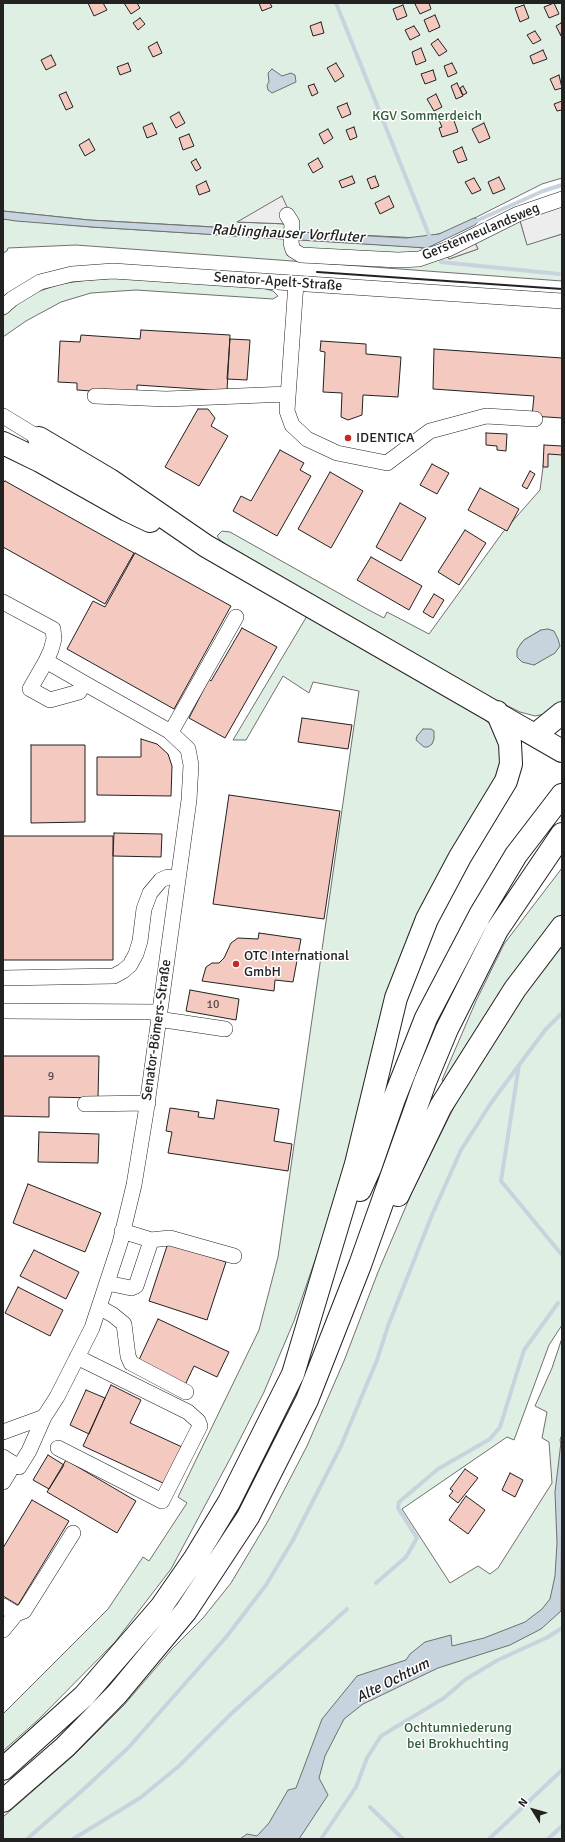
<!DOCTYPE html>
<html>
<head>
<meta charset="utf-8">
<style>
	body { margin:0 }
	#map { position:relative; width:565px; height:1842px; overflow:hidden; background:#fff; font-family:Signika,sans-serif }
	canvas { display:block }
	.frame { position:absolute; inset:0; border:4px solid #222; pointer-events:none }
	.north { position:absolute; left:513px; top:1790px; width:40px; height:40px; -webkit-text-stroke:3px #fff; paint-order:stroke; rotate:307deg; font-size:11px; font-weight:700; line-height:16px; text-align:center; color:#222 }
	.north::after { content:''; display:block; margin:auto; width:14px; height:18px; background:#222; clip-path:polygon(50% 0,100% 100%,50% 72%,0 100%) }
</style>
</head>
<body>
<div id="map">
<canvas width="565" height="1842"></canvas>
<div class="frame"></div>
<div class="north">N</div>
</div>
<script>
const ctx = document.querySelector('canvas').getContext('2d');
ctx.lineJoin = 'round';
function fill(path, color) { ctx.fillStyle = color; ctx.fill(path, 'evenodd'); }
const toPath = rows => new Path2D(rows.map(r => 'M' + r).join(''));
function trace(path, color, width, dash) { ctx.strokeStyle = color; ctx.lineWidth = width; ctx.lineCap = dash ? 'butt' : 'round'; ctx.setLineDash(dash || []); ctx.stroke(path); }
function label(font, color, halo, rows, align = 'center') {
  ctx.font = font + ' Signika,sans-serif'; ctx.lineWidth = 3; ctx.setLineDash([]); ctx.textBaseline = 'middle'; ctx.strokeStyle = halo; ctx.fillStyle = color; for (const [text, x, y, turn = 0] of rows) {
    ctx.save(); ctx.translate(x, y); ctx.rotate((+turn || 0) * Math.PI / 180); ctx.textAlign = isNaN(turn) ? turn : align; if (halo) ctx.strokeText(text, 0, 0); ctx.fillText(text, 0, 0); ctx.restore();
  }
}
const green = toPath([
	[3,3,562,3,562,178,542,184,447,232,420,238,296,232,294,222,238,222,288,224,287,231,89,220,3,211,3,3],
	[519,217,527,244,562,234,562,281,76,245,8,248,7,251,3,253,3,219,92,227,417,247,445,253,449,259,478,249,475,243,519,217],
	[117,278,263,288,273,291,278,296,273,299,136,290,91,293,61,302,26,321,3,337,3,316,17,304,37,292,60,284,87,280,117,278],
	[545,452,562,452,562,701,545,714,535,716,520,712,496,700,236,552,220,540,217,536,222,531,230,532,367,609,384,618,387,612,429,634,503,532,540,490,545,452],
	[541,630,554,653,534,665,520,645,524,640,541,630],
	[307,616,472,708,492,726,502,742,503,762,497,780,460,841,294,1321,264,1392,231,1457,171,1569,115,1642,38,1720,3,1751,3,1714,108,1609,143,1557,149,1561,187,1503,178,1497,259,1330,278,1257,359,691,313,682,309,693,283,676,246,740,233,740,307,616],
	[562,868,562,915,531,952,445,1083,442,1080,476,1001,504,944,562,868],
	[562,945,562,1325,549,1345,514,1440,507,1437,402,1509,450,1583,478,1566,490,1574,498,1568,552,1483,549,1442,542,1438,547,1412,535,1406,552,1368,562,1338,562,1434,560,1440,562,1449,562,1839,3,1839,3,1817,73,1756,124,1705,172,1649,203,1618,231,1583,268,1521,307,1446,344,1361,378,1272,412,1192,448,1119,465,1085,529,986,562,945]
]);
fill(green, '#e0efe3');
trace(green, '#6f6f6f', 1);
const parking = toPath([
	[282,196,294,222,288,224,237,222,282,196],
	[562,202,562,234,527,245,519,217,562,202],
	[475,243,478,249,449,259,445,253,475,243]
]);
fill(parking, '#ededed');
trace(parking, '#6f6f6f', 1);
const water = toPath([
	[272,69,282,76,291,73,295,75,296,82,272,93,268,90,267,85,269,82,268,73,272,69],
	[3,211,89,220,406,238,439,234,474,218,479,220,475,225,427,248,92,227,16,221,3,219,3,211],
	[548,629,554,631,558,639,560,646,555,653,534,665,522,662,517,657,517,650,520,645,524,640,541,630,548,629],
	[423,729,431,729,434,731,434,739,432,744,428,747,424,747,416,740,417,736,423,729],
	[562,1434,561,1611,541,1629,510,1645,438,1668,363,1704,344,1719,325,1756,319,1778,328,1795,299,1839,240,1839,247,1834,257,1836,269,1823,288,1790,296,1788,322,1719,357,1676,406,1660,410,1654,425,1642,451,1635,452,1646,484,1638,525,1622,542,1609,550,1599,555,1576,557,1543,555,1492,562,1434]
]);
fill(water, '#c7d3dd');
trace(water, '#6f6f6f', 1);
trace(toPath([
	[336,3,431,240],
	[476,221,543,191,562,185],
	[441,262,559,274],
	[519,1065,501,1181,562,1255],
	[376,1583,406,1557,417,1538,398,1508,399,1502,438,1469,490,1439,500,1427,524,1350,558,1303],
	[370,1807,403,1839],
	[27,1839,85,1788,129,1747,227,1636,266,1585,293,1540,341,1446,377,1360,388,1326,432,1215,461,1150,491,1103,519,1065,546,1029,562,1013],
	[73,1839,140,1798,179,1766,232,1713,347,1609],
	[321,1839,356,1787,367,1758,381,1736,444,1698,466,1679,498,1660,548,1637,562,1628],
	[489,1839,562,1770],
	[548,1839,562,1826]
]), '#c7d3dd', 4);
const building = toPath([
	[88,3,103,3,107,10,94,16,88,3],
	[124,3,137,3,140,8,131,14,124,3],
	[259,3,270,3,272,7,262,11,259,3],
	[417,3,429,3,431,9,420,14,415,4,417,3],
	[554,3,559,14,549,18,544,7,554,3],
	[403,5,407,16,397,20,393,9,403,5],
	[524,5,529,18,520,22,515,8,524,5],
	[435,15,440,27,429,32,424,20,435,15],
	[140,18,145,24,138,30,133,23,140,18],
	[321,22,324,33,313,36,310,26,321,22],
	[561,23,562,26,561,36,556,26,561,23],
	[414,26,420,35,410,40,405,30,414,26],
	[535,31,541,40,533,44,527,35,535,31],
	[438,39,447,51,439,56,431,44,438,39],
	[157,42,162,53,153,57,148,47,157,42],
	[421,48,426,61,416,65,412,52,421,48],
	[543,50,547,59,533,64,530,56,543,50],
	[51,55,56,65,46,70,41,60,51,55],
	[128,63,131,71,120,75,117,67,128,63],
	[336,63,344,76,335,82,327,68,336,63],
	[452,63,457,73,448,77,444,66,452,63],
	[433,70,436,80,425,84,421,74,433,70],
	[559,75,562,88,555,90,550,79,559,75],
	[457,83,463,96,456,99,451,86,457,83],
	[314,84,318,93,312,96,308,86,314,84],
	[463,86,467,93,463,95,460,88,463,86],
	[66,92,73,107,66,110,59,95,66,92],
	[436,94,442,107,434,111,427,99,436,94],
	[562,101,562,110,557,111,554,104,562,101],
	[347,103,351,114,342,118,337,107,347,103],
	[179,112,185,123,176,128,170,117,179,112],
	[452,115,458,132,442,137,439,128,442,127,439,120,452,115],
	[152,123,157,134,147,138,143,127,152,123],
	[484,123,490,138,479,143,472,129,484,123],
	[354,127,357,137,350,140,346,130,354,127],
	[328,129,333,138,324,144,319,134,328,129],
	[189,134,194,146,183,150,179,138,189,134],
	[89,139,95,150,85,156,79,145,89,139],
	[462,147,467,160,458,163,453,151,462,147],
	[318,158,323,167,313,173,308,164,318,158],
	[196,159,201,168,196,171,191,162,196,159],
	[352,176,355,183,342,188,339,181,352,176],
	[375,176,379,186,371,189,367,179,375,176],
	[499,177,505,189,493,194,488,182,499,177],
	[474,178,481,190,472,194,465,182,474,178],
	[206,181,210,191,199,195,196,186,206,181],
	[389,196,394,207,380,214,375,203,389,196],
	[141,330,230,335,227,391,137,385,137,394,77,390,77,383,58,382,60,341,80,342,81,335,140,339,141,330],
	[230,339,250,340,247,380,227,379,230,339],
	[321,341,366,344,366,354,401,357,398,397,363,395,362,415,348,420,341,417,342,393,323,392,325,352,320,351,321,341],
	[434,349,562,358,562,418,532,416,534,396,433,389,434,349],
	[198,409,208,409,215,418,211,426,228,436,199,486,165,467,198,409],
	[486,433,507,434,506,451,497,450,497,446,486,445,486,433],
	[544,445,562,446,562,455,548,454,548,467,543,467,544,445],
	[280,450,304,463,300,470,311,476,277,536,233,511,241,496,251,501,280,450],
	[432,464,449,473,437,494,420,485,432,464],
	[530,471,535,474,527,489,522,486,530,471],
	[330,472,363,491,331,548,298,529,330,472],
	[5,481,134,553,105,604,3,547,3,483,5,481],
	[480,488,519,509,507,531,468,510,480,488],
	[400,503,426,518,401,561,376,547,400,503],
	[465,530,486,543,459,585,438,572,465,530],
	[135,553,231,606,174,709,67,649,93,601,105,607,135,553],
	[371,557,422,586,409,610,357,580,371,557],
	[434,594,444,600,433,618,423,612,434,594],
	[242,628,277,647,225,738,189,718,209,679,211,681,242,628],
	[302,718,352,725,348,749,298,742,302,718],
	[141,739,157,744,168,754,172,766,171,796,97,795,97,757,141,757,141,739],
	[31,745,85,745,85,822,31,823,31,745],
	[229,795,340,811,324,919,213,904,229,795],
	[114,833,162,834,161,857,113,856,114,833],
	[3,836,113,836,113,960,3,960,3,836],
	[259,933,301,939,293,982,275,980,274,991,202,981,206,967,212,963,219,963,224,958,231,943,238,938,258,939,259,933],
	[190,990,239,999,236,1020,186,1011,190,990],
	[3,1056,99,1056,98,1098,49,1097,49,1117,3,1116,3,1056],
	[217,1100,279,1109,274,1141,292,1144,288,1171,168,1153,172,1132,166,1131,170,1108,199,1112,198,1117,214,1119,217,1100],
	[39,1132,99,1134,98,1163,38,1162,39,1132],
	[28,1184,101,1213,85,1252,13,1223,28,1184],
	[168,1243,226,1262,207,1320,149,1301,168,1243],
	[34,1250,79,1272,66,1299,20,1276,34,1250],
	[18,1287,63,1310,50,1336,5,1313,18,1287],
	[158,1319,229,1352,217,1377,194,1366,185,1385,138,1362,158,1319],
	[111,1385,141,1400,130,1423,182,1447,165,1484,83,1446,111,1385],
	[86,1390,105,1398,89,1434,70,1425,86,1390],
	[48,1455,64,1465,49,1489,33,1480,48,1455],
	[66,1460,136,1501,117,1533,47,1492,66,1460],
	[465,1469,478,1478,458,1503,449,1496,453,1491,450,1489,465,1469],
	[510,1473,523,1480,515,1497,502,1490,510,1473],
	[466,1496,485,1510,468,1534,449,1520,466,1496],
	[32,1500,69,1521,18,1605,3,1596,3,1548,32,1500]
]);
fill(building, '#f3c9c0');
trace(building, '#222', 1);
const minor = toPath([
	[287,215,292,223,291,243,293,250,301,255,398,260,419,259,448,249,518,214,562,199],
	[296,283,287,411,292,425,307,439,337,453,387,463,430,431,486,416,535,419],
	[3,307,12,299,40,282,72,274,113,271,562,301],
	[95,396,166,399,288,394],
	[3,416,39,438],
	[3,602,53,629,54,639,51,650,46,661],
	[171,732,236,617],
	[3,978,114,976,123,971,130,965,136,954,140,941,144,909,150,893,161,880,168,877,178,878],
	[3,1011,159,1012],
	[158,1019,225,1029],
	[85,1104,148,1103],
	[150,1240,170,1238,234,1256],
	[107,1283,131,1288,136,1286,150,1244,148,1239,122,1231],
	[99,1307,113,1315,124,1324,128,1356,131,1363,186,1392],
	[3,1432,44,1417],
	[58,1448,162,1501,200,1426,198,1421,188,1412,77,1357],
	[3,1457,19,1467,29,1451,44,1417,57,1397,92,1328,120,1243,134,1185,146,1112,189,800,191,765,188,749,169,731,84,683,46,661,30,689,50,700,79,692,84,683],
	[3,1482,14,1464],
	[3,1606,16,1614],
	[3,1630,16,1614,24,1611,73,1533]
]);
const highway = toPath([
	[39,438,110,480,206,546,562,751],
	[3,443,40,461,127,510,150,521],
	[535,735,562,713],
	[360,1190,370,1168,394,1099,426,1018,480,915,516,855,562,795],
	[398,1195,441,1106,515,989,562,927],
	[3,1769,84,1696,161,1607,195,1558,229,1502,293,1374,356,1164,396,998,427,919,460,857,506,781,511,764,510,743,497,712],
	[3,1801,65,1747,117,1694,186,1611,248,1517,307,1400,360,1265,425,1082,447,1029,497,930,562,834]
]);
trace(minor, '#222', 16);
trace(highway, '#222', 24);
trace(minor, '#fff', 15);
trace(highway, '#fff', 22);
trace(toPath([
	[317,272,562,289]
]), '#222', 2);
for (const [x, y, r, color] of [
	[348,438,4,"#c62828"],
	[236,964,4,"#c62828"]
]) { const dot = new Path2D(); dot.arc(x, y, r, 0, 2 * Math.PI); ctx.fillStyle = color; ctx.fill(dot); trace(dot, '#fff', 1.5); }
label('12px', '#564c4a', null, [
	["10",213,1005],
	["9",51,1077]
]);
label('14px', '#2f5e38', '#fff', [
	["KGV Sommerdeich",427,116],
	["Ochtumniederung",458,1728],
	["bei Brokhuchting",458,1744]
]);
label('14px', '#222', '#fff', [
	["Gerstenneulandsweg",481,232,-23],
	["Senator-Apelt-Straße",278,282,4],
	["Senator-Bömers-Straße",157,1030,-82]
]);
label('14px', '#222', '#fff', [
	["IDENTICA",356,438],
	["OTC International",244,956],
	["GmbH",244,972]
], 'left');
label('italic 15px', '#222', '#fff', [
	["Rablinghauser Vorfluter",288,234,3],
	["Alte Ochtum",393,1681,-27]
]);
</script>
</body>
</html>
